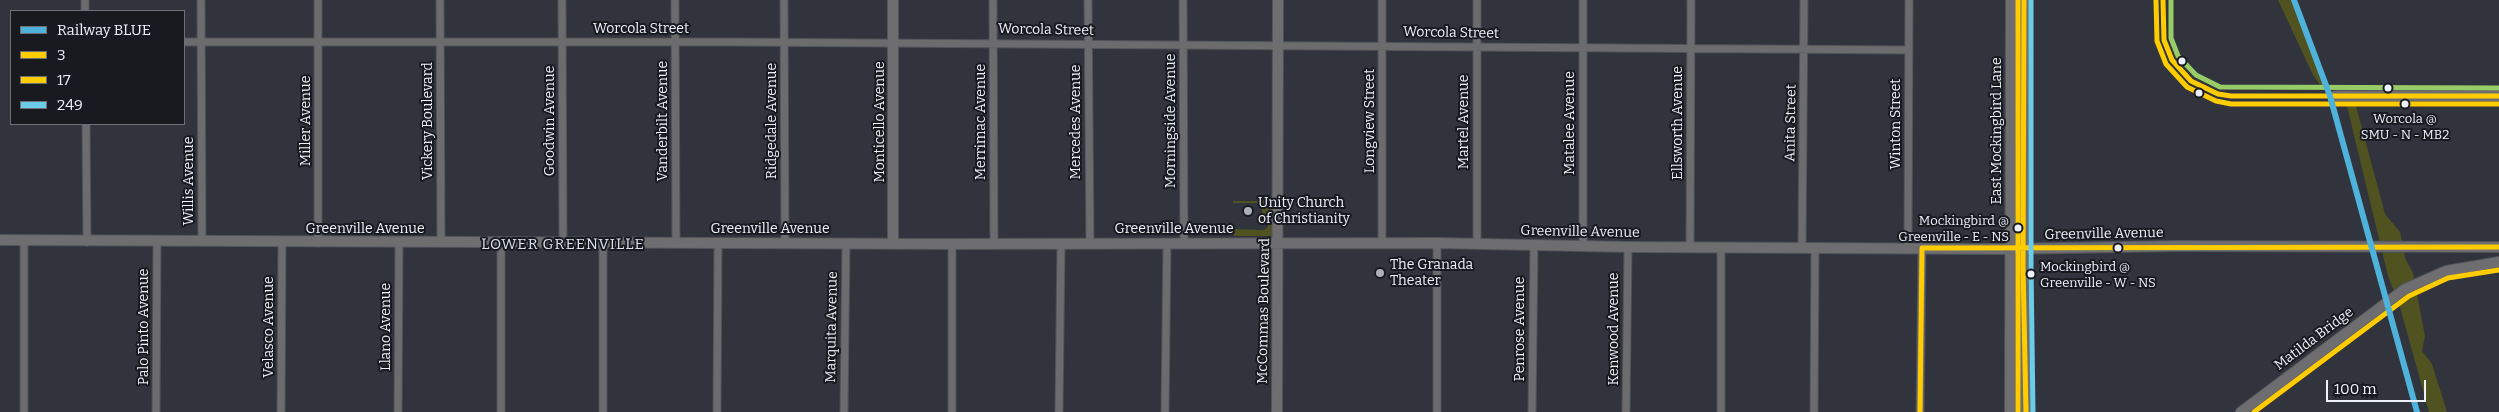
<!DOCTYPE html>
<html>
<head>
<meta charset="utf-8">
<style>
	body { margin:0 }
	#map { position:relative; width:2499px; height:412px; overflow:hidden; background:#31343c; font-family:Bitter,serif }
	canvas { display:block }
	.legend { position:absolute; left:10px; top:10px; width:175px; height:115px; box-sizing:border-box; background:#181a20; border:1px solid #6d7077; margin:0; padding:6px 9px; list-style:none; font-size:15px; color:#edf1fa }
	.legend li { display:flex; align-items:center; gap:10px; height:25px }
	.legend b { width:25px; border:1px solid #6d7077 }
	.scale { position:absolute; left:2326px; top:380px; width:100px; height:22px; box-sizing:border-box; border:2px solid #edf1fa; border-top:0; padding-left:6px; font-size:15px; line-height:18px; white-space:nowrap; color:#edf1fa; -webkit-text-stroke:4px #181a20; paint-order:stroke }
</style>
</head>
<body>
<div id="map">
<canvas width="2499" height="412"></canvas>
<ul class="legend">
<li><b style="height:6px;background:#4eb2db"></b>Railway BLUE</li>
<li><b style="height:6px;background:#fc0"></b>3</li>
<li><b style="height:6px;background:#fc0"></b>17</li>
<li><b style="height:6px;background:#6bcce7"></b>249</li>
</ul>
<div class="scale">100 m</div>
</div>
<script>
const ctx = document.querySelector('canvas').getContext('2d');
ctx.lineJoin = 'round';
function fill(path, color) { ctx.fillStyle = color; ctx.fill(path, 'evenodd'); }
const toPath = rows => new Path2D(rows.map(r => 'M' + r).join(''));
function trace(path, color, width, dash) { ctx.strokeStyle = color; ctx.lineWidth = width; ctx.lineCap = dash ? 'butt' : 'round'; ctx.setLineDash(dash || []); ctx.stroke(path); }
function label(font, color, halo, rows, align = 'center') {
  ctx.font = font + ' Bitter,serif'; ctx.lineWidth = 4; ctx.setLineDash([]); ctx.textBaseline = 'middle'; ctx.strokeStyle = halo; ctx.fillStyle = color; for (const [text, x, y, turn = 0] of rows) {
    ctx.save(); ctx.translate(x, y); ctx.rotate((+turn || 0) * Math.PI / 180); ctx.textAlign = isNaN(turn) ? turn : align; if (halo) ctx.strokeText(text, 0, 0); ctx.fillText(text, 0, 0); ctx.restore();
  }
}
fill(toPath([
	[2278,0,2291,0,2326,88,2322,88,2313,75],
	[2346,102,2355,102,2385,214,2400,232,2405,258,2413,273,2425,336,2422,351,2432,364,2447,412,2429,412,2400,307,2388,276],
	[1233,201,1275,201,1272,236,1234,236,1233,229,1264,230,1268,227,1268,222,1262,219,1262,203,1233,203]
]), '#50531f');
const street = toPath([
	[85,0,85,11],
	[201,0,202,241],
	[318,0,318,243],
	[440,0,441,243],
	[562,0,563,243],
	[675,0,676,242],
	[784,0,785,242],
	[993,0,994,243],
	[1088,0,1090,243],
	[1183,0,1184,242],
	[184,42,730,42,1909,50],
	[86,124,87,242],
	[24,240,24,412],
	[501,243,501,412],
	[1382,243,1382,0],
	[1477,244,1477,0],
	[1583,246,1583,0],
	[1690,247,1691,0],
	[1721,247,1721,412],
	[1802,247,1804,0],
	[1908,248,1909,0],
	[156,412,157,242],
	[281,412,282,242],
	[398,412,399,243],
	[603,412,603,243],
	[717,412,718,242],
	[844,412,846,243],
	[952,412,952,244],
	[1059,412,1061,243],
	[1165,412,1167,243],
	[1437,412,1437,243],
	[1532,412,1534,245],
	[1626,412,1628,247],
	[1814,412,1815,247],
	[1920,412,1922,248]
]);
const secondary = toPath([
	[893,0,893,243],
	[2024,0,2023,266,2026,412],
	[2335,96,2499,96],
	[0,240,952,244,1437,243,1628,247,2001,249,2179,246,2499,247],
	[1277,412,1278,0],
	[2010,412,2011,0],
	[2241,412,2405,289,2446,271,2499,262]
]);
trace(street, '#50535a', 9);
trace(secondary, '#50535a', 12);
trace(street, '#6c6b6d', 7);
trace(secondary, '#6e6e71', 10);
trace(toPath([
	[2024,0,2023,266,2026,412],
	[2163,0,2164,40,2172,60,2191,81,2218,94,2231,96,2499,96],
	[1920,412,1922,248,2499,247]
]), '#fc0', 5);
trace(toPath([
	[2156,0,2157,41,2166,64,2187,87,2216,101,2231,104,2499,104],
	[2018,412,2018,0],
	[2254,412,2409,296,2448,278,2499,270]
]), '#fc0', 5);
trace(toPath([
	[2031,0,2031,266,2033,412]
]), '#6bcce7', 5);
trace(toPath([
	[2171,0,2171,38,2178,56,2196,75,2220,87,2499,88]
]), '#98cc67', 5);
trace(toPath([
	[2294,0,2330,96,2417,412]
]), '#4eb2db', 6);
for (const [x, y, r, color] of [
	[2182,61,4.5,"#edf1fa"],
	[2388,88,4.5,"#edf1fa"],
	[2199,93,4.5,"#edf1fa"],
	[2405,104,4.5,"#edf1fa"],
	[1248,211,5,"#abafb8"],
	[2018,228,4.5,"#edf1fa"],
	[2118,248,4.5,"#edf1fa"],
	[1380,273,5,"#abafb8"],
	[2031,274,4.5,"#edf1fa"]
]) { const dot = new Path2D(); dot.arc(x, y, r, 0, 2 * Math.PI); ctx.fillStyle = color; ctx.fill(dot); trace(dot, '#181a20', 2); }
label('13px', '#edf1fa', '#181a20', [
	["Worcola @",2405,119],
	["SMU - N - MB2",2405,135],
	["Mockingbird @",2009,221,"right"],
	["Greenville - E - NS",2009,237,"right"],
	["Mockingbird @",2040,267,"left"],
	["Greenville - W - NS",2040,283,"left"]
]);
label('14px', '#edf1fa', '#181a20', [
	["Worcola Street",641,29],
	["Worcola Street",1046,30,1],
	["Worcola Street",1451,33,1],
	["Miller Avenue",306,121,-90],
	["Vickery Boulevard",428,121,-90],
	["Goodwin Avenue",550,121,-90],
	["Vanderbilt Avenue",663,121,-90],
	["Ridgedale Avenue",772,121,-90],
	["Morningside Avenue",1171,121,-90],
	["Longview Street",1370,121,-90],
	["Monticello Avenue",880,122,-90],
	["Merrimac Avenue",981,122,-90],
	["Mercedes Avenue",1076,122,-90],
	["Martel Avenue",1464,122,-90],
	["Matalee Avenue",1570,123,-90],
	["Ellsworth Avenue",1678,123,-90],
	["Anita Street",1791,123,-89],
	["Winton Street",1896,124,-90],
	["East Mockingbird Lane",1997,131,-90],
	["Willis Avenue",189,181,-90],
	["Greenville Avenue",365,229],
	["Greenville Avenue",770,229],
	["Greenville Avenue",1174,229],
	["Greenville Avenue",1580,232,1],
	["Greenville Avenue",2104,234,-1],
	["McCommas Boulevard",1264,311,-89],
	["Palo Pinto Avenue",144,327,-90],
	["Velasco Avenue",269,327,-90],
	["Llano Avenue",386,327,-90],
	["Marquita Avenue",832,327,-89],
	["Penrose Avenue",1520,329,-90],
	["Kenwood Avenue",1614,329,-90],
	["Matilda Bridge",2314,339,-37]
]);
label('14px', '#edf1fa', '#181a20', [
	["Unity Church",1258,203],
	["of Christianity",1258,219],
	["The Granada",1390,265],
	["Theater",1390,281]
], 'left');
ctx.letterSpacing = '1px';
label('15px', '#d9e0f1', '#181a20', [
	["LOWER GREENVILLE",563,245]
]);
ctx.letterSpacing = '0px';
</script>
</body>
</html>
